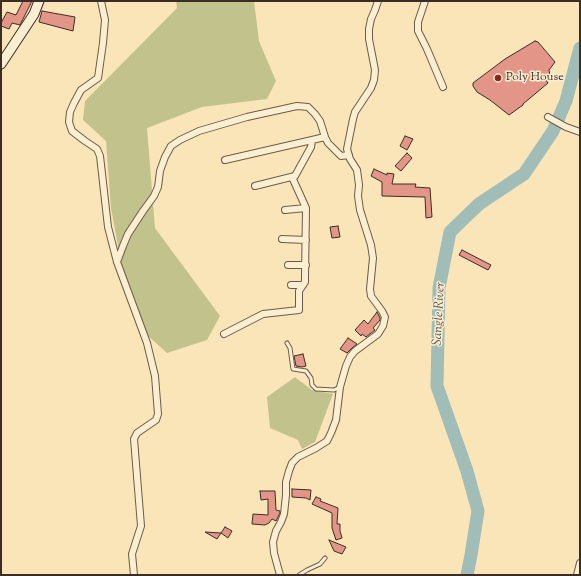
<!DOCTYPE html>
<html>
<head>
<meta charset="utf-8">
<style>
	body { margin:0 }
	#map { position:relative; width:581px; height:576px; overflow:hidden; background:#fae5b8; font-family:"Sorts Mill Goudy",serif }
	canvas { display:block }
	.frame { position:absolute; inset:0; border:2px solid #3b2d26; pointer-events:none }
</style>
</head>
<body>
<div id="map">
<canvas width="581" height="576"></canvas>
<div class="frame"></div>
</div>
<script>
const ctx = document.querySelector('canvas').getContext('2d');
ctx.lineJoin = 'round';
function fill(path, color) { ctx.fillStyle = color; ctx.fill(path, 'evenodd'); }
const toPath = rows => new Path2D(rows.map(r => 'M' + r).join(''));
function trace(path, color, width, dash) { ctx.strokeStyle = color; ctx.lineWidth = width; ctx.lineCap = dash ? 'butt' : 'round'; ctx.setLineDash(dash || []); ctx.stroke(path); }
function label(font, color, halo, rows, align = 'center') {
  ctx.font = font + ' "Sorts Mill Goudy",serif'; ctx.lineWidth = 3; ctx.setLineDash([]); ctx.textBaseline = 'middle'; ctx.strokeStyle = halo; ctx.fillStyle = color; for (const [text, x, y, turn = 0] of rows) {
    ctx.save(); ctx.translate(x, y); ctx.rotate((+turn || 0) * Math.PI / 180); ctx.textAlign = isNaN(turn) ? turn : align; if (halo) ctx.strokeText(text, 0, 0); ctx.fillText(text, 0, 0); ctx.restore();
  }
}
fill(toPath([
	[176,1,254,1,259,41,276,81,267,99,202,107,147,128,155,228,220,316,207,340,167,353,146,334,124,278,111,208,106,141,83,120,85,101,177,8],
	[295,377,312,390,333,394,315,442,302,449,298,440,270,428,267,397]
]), '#c2c38c');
trace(toPath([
	[467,575,471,555,478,511,467,471,437,386,439,288,450,232,479,204,524,174,553,131,566,101,580,48]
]), '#a0bdb7', 13);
const building = toPath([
	[23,1,32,1,20,25,12,23,9,29,1,26,1,23,7,12,16,15,23,1],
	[42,11,75,17,73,31,39,22,42,11],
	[535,41,538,42,555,62,549,70,550,76,546,80,548,83,523,104,523,105,509,115,490,100,477,92,473,86,473,83,505,59,535,41],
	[405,136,413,139,407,150,400,146,405,136],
	[407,153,412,158,401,171,395,166,407,153],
	[374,169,387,175,387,173,394,174,392,184,416,184,415,187,430,188,432,217,426,218,425,197,382,196,382,182,371,176,374,169],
	[338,226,340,237,332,238,330,227,338,226],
	[462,250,491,265,488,270,459,255,462,250],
	[377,312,380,318,380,320,373,328,375,330,366,337,362,334,361,336,355,330,364,320,368,324,377,312],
	[348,338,357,344,352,348,347,353,340,349,348,338],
	[303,354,306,366,302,367,296,366,294,356,303,354],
	[292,489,311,490,310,500,306,498,292,497,292,489],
	[260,491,275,491,276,510,280,511,280,513,276,521,272,519,269,523,265,525,252,524,253,514,268,515,268,499,261,500,260,491],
	[316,497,321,499,320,501,338,508,337,524,340,524,340,531,342,538,336,540,332,528,332,513,312,504,316,497],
	[225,527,232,531,228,538,221,533,217,539,205,532,221,533,225,527],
	[329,540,346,547,342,554,334,551,329,540]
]);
fill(building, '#e39687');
trace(building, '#3b2d26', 1);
const lane = toPath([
	[287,343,290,348,293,369,306,371,311,378,312,385,316,389,334,390,340,387],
	[299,575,307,570,320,564,325,558]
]);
const street = toPath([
	[101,1,105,20,103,43,98,78,81,90,74,103,70,112,69,122,72,131,85,141,97,149,100,156,108,227,117,262,147,343,155,376,158,414,156,420,137,433,134,439,141,526,132,554,134,575],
	[425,1,418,22,418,31,427,49,443,87],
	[548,117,566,127,580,132],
	[225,160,325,137],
	[255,186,295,176,311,147,312,141],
	[285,210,306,208,292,177],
	[282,239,306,240],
	[117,262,123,246,128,234,143,211,154,196,158,187,160,171,165,157,171,146,180,140,199,131,247,117,297,106,308,107,315,114,320,121,325,137,328,143,341,156,349,155],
	[288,265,306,265],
	[291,285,303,285],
	[224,334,263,314,299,310,299,291,305,282,305,277,306,208],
	[280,575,274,553,273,542,276,531,281,522,284,514,286,495,286,482,289,471,292,463,298,457,316,448,327,441,331,433,336,420,340,387,346,366,350,357,355,351,378,334,383,326,385,317,382,311,371,296,370,289,373,258,371,245,360,210,358,196,359,185,357,170,350,159,347,149,353,119,355,112,371,88,374,80,375,70,369,39,369,29,371,19,375,10,378,1],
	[577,575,580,563]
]);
const secondary = toPath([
	[1,64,34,14,39,1]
]);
trace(lane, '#6b5b4a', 5);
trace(street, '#6b5b4a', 8);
trace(secondary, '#3b2d26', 11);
trace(lane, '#fceed1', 3);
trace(street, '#fceed1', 6);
trace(secondary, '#fceed1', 9);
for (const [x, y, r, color] of [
	[498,78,4,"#8f2418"]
]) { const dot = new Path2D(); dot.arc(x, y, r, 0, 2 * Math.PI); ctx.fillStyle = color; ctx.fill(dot); trace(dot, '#fceed1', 1.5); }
label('12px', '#3b2d26', '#fceed1', [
	["Poly House",506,78]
], 'left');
label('italic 13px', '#54514a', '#fceed1', [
	["Sangle River",440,314,-87]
]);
</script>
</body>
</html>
